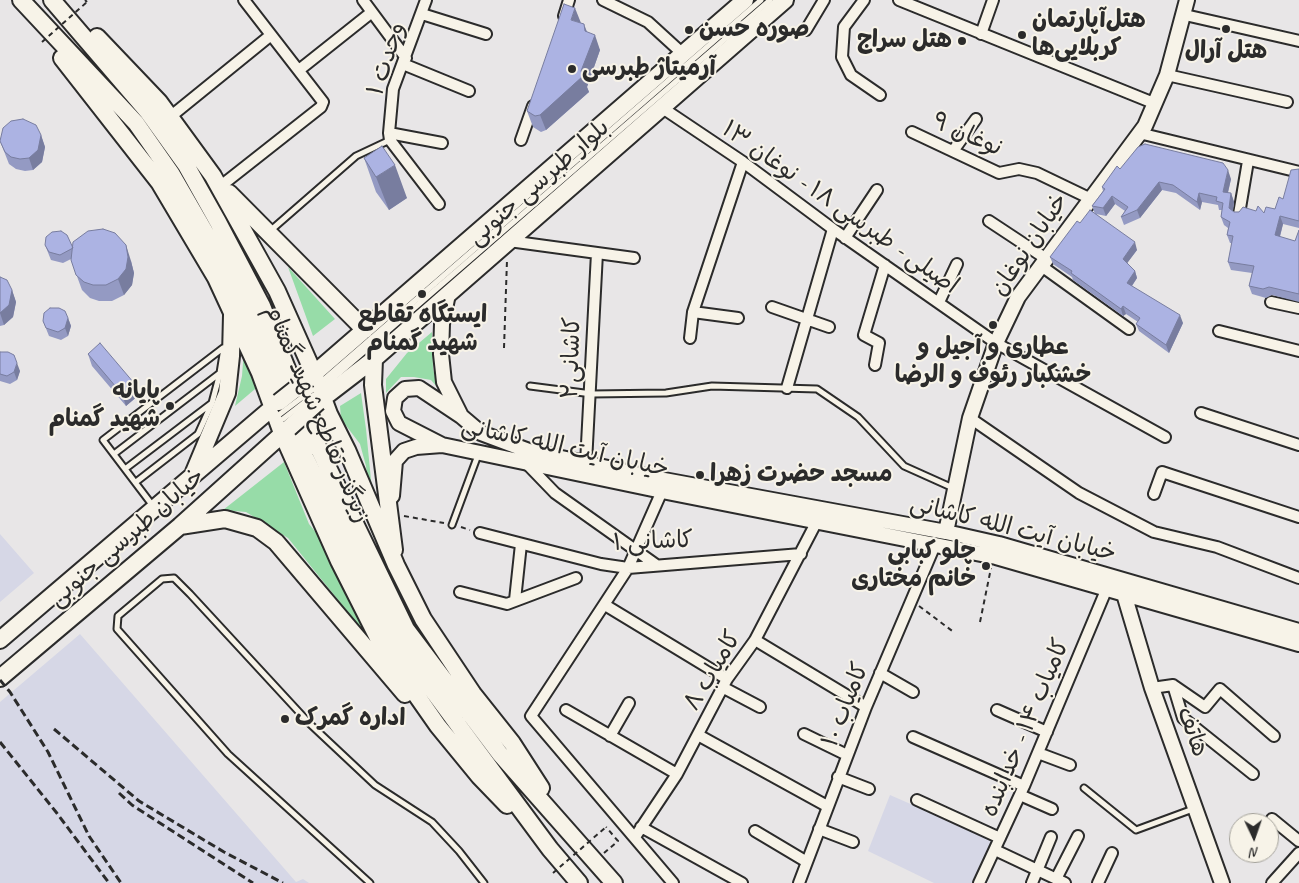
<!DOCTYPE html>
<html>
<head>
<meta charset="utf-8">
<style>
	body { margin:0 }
	#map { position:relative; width:1299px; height:883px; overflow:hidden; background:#e8e6e7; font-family:Caveat,sans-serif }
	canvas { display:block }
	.north { position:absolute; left:1229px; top:813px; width:50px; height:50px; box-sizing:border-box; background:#f7f3e8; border:1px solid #a5a39c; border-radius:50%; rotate:177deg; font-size:14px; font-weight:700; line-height:20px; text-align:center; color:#2b2b2b }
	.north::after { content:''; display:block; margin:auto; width:18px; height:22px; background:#2b2b2b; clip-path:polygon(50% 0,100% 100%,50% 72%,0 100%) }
</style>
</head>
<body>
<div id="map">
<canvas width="1299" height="883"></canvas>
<div class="north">N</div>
</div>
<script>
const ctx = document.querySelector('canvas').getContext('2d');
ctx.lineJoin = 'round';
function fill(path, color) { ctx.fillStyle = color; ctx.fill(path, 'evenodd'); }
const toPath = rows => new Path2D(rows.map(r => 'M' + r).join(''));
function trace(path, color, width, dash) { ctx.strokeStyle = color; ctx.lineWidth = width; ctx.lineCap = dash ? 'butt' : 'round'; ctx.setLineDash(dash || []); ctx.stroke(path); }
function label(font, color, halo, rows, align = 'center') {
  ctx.font = font + ' Caveat,"Playpen Sans Arabic",sans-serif'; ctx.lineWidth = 4; ctx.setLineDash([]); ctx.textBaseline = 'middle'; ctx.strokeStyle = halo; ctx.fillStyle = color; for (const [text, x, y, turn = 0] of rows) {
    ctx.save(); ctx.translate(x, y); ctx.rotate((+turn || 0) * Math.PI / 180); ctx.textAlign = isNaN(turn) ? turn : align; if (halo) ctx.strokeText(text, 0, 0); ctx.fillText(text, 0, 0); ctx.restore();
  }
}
fill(toPath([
	[0,534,34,573,0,602],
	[80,634,296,882,303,879,309,883,0,883,0,702],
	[890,795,995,841,976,883,934,883,868,851]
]), '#d6d7e6');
fill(toPath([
	[288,267,335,319,313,336],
	[432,332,433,368,437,387,431,380,414,377,401,377,386,393,386,379,407,353],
	[244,348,261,384,235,406,242,376],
	[361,393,366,429,372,490,368,486,366,466,360,444,341,419,340,406],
	[284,462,309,524,319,536,368,637,288,538,246,512,223,510]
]), '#97dca8');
const lane = toPath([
	[270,231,356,156,390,140],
	[320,383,761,0],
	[530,386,592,394,666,393,712,386,817,389,858,417,904,466,953,488],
	[323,387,770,0],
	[114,454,220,373],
	[125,469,212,403],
	[136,482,198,434,212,403,220,373,224,348],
	[153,506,103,440,223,348],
	[452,525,478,455],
	[1084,788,1136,830,1193,809],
	[370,883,228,754,117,629,118,616,162,579,174,578,190,594,310,724,375,785,432,822,459,851,484,883]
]);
const street = toPath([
	[363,0,406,58],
	[426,0,393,89,389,133,390,140,439,204],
	[603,0,648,22,683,54],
	[864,0,844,27,842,57,851,75,880,95],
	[899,0,1156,104],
	[422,14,486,34],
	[1185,15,1299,41],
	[564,16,569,0],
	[806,30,824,0],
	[981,34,993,0],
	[403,64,469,91],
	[299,70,372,12],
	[1167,75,1287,102],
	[661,107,743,162,833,229,996,343,1165,437],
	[170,117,271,35],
	[912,132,999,173,1019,169,1037,173,1089,198],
	[389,133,442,143],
	[1139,133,1299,172],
	[521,140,533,106],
	[953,151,976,119],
	[222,185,321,107,323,102,244,0],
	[1239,214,1248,161],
	[989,221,1045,258],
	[845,238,877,190],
	[509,241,634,258],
	[1040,265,1129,329],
	[939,302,957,264],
	[1271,302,1299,308],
	[772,307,829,327],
	[693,312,738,318],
	[1219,331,1299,351],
	[690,338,693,312,743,162],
	[875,365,879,343,864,335,885,265],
	[787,388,833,229],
	[1201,413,1299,445],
	[970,418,1079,493,1154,532,1217,547,1299,578],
	[586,463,597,253],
	[527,464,555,493,655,564],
	[662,491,628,568,531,716,673,883],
	[1154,494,1162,472,1299,517],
	[480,533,601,564,628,568,801,554],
	[460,592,507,604,576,578],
	[515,600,521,544],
	[605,605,727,679],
	[755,640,866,707],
	[880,673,913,692],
	[1173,685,1183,718,1253,774],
	[724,688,760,707],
	[1152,688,1173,685,1205,707,1220,689,1274,736],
	[566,710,677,774],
	[997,710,1047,732],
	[804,734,847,755],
	[698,735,827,806],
	[610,736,629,703],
	[913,737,1024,786],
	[1038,753,1070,765],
	[838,777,869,789],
	[1020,795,1052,809],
	[917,800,1000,838],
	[1272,819,1299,841],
	[641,827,742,883],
	[819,829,853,842],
	[755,831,807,862],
	[635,837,677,774,727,679,755,640,817,521],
	[995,850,1065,883],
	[1056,879,1078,836],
	[799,883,866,707,935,545],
	[979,883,1024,786,1107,588],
	[1032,883,1051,837],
	[1098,883,1112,853],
	[1272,883,1299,853]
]);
const secondary = toPath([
	[448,294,442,324,441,354,444,382,461,416,481,433,529,451,664,480,946,532,999,544,1299,631],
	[442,445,399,423,393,411,395,398,405,389,419,388,461,416],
	[392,496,395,461,404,451,416,447,442,445,662,491,996,557,1299,644],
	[946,532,970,418,996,343,1018,297,1145,126,1167,75,1187,0],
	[1126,588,1124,594,1152,688,1222,883]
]);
const primary = toPath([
	[21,0,136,123,171,173,227,270,249,313,305,457,393,637,550,849,579,883],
	[52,0,148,112,186,165,218,222,262,306,319,449,406,629,500,754,614,883],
	[97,37,159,102,213,176,277,291,314,374,329,414,347,450,396,565,423,619,473,694,512,743,541,788],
	[62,58,159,182,216,278,260,373,282,433,339,561,382,646,438,726,479,776,507,805],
	[229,193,365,330],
	[374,359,373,385,394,550],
	[308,379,745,0],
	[318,402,374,359,785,0],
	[194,472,227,393,231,356,232,315],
	[180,526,225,519,257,528,276,542,405,694],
	[0,640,279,402],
	[0,678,180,526,289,428]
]);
trace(lane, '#2b2b2b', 9);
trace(street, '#2b2b2b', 14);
trace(secondary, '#2b2b2b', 18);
trace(primary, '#2b2b2b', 20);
trace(toPath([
	[85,0,87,2],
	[504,348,507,260],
	[404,516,444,523],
	[461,527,470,530],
	[919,606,955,633],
	[980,622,991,568],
	[604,853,618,841,606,827]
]), '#2b2b2b', 2, [5, 4]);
trace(lane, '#f7f3e8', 5);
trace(street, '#f7f3e8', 10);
trace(secondary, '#f7f3e8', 14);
trace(primary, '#f7f3e8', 16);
trace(toPath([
	[0,680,10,692,48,752,89,836,121,883],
	[54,729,139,801,224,852,283,883],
	[0,742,56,812,109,883],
	[119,793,132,805,253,883]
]), '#2b2b2b', 3, [8, 4]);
const laneBridge = toPath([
	[280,414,312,390],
	[283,419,314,395]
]);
const primaryBridge = toPath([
	[279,402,308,379],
	[289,428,318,402]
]);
trace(laneBridge, '#2b2b2b', 9, []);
trace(primaryBridge, '#2b2b2b', 20, []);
trace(toPath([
	[42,42,87,2],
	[553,873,606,827]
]), '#2b2b2b', 2, [5, 4]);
trace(laneBridge, '#f7f3e8', 5);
trace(primaryBridge, '#f7f3e8', 16);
fill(toPath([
	[581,23,600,50,587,87,589,92,546,130,541,132,533,127,527,111],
	[41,135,45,147,42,162,33,170,25,171,16,169,9,164,0,141],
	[364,158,407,198,389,210,376,192],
	[1120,169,1231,179,1228,193,1231,193,1234,202,1233,211,1234,212,1256,211,1264,213,1275,209,1283,199,1299,169,1299,228,1283,224,1280,237,1295,241,1299,230,1299,302,1272,295,1266,298,1252,294,1249,286,1252,273,1231,270,1228,262,1232,243,1230,243,1227,235,1228,228,1224,225,1221,217,1222,210,1219,210,1218,205,1202,202,1200,210,1176,193,1162,190,1140,218,1124,225,1121,217,1125,211,1115,204,1106,216,1096,214,1137,250,1127,263,1135,271,1137,278,1132,286,1183,323,1169,353,1139,331,1136,324,1138,322,1126,314,1123,316,1073,280,1072,277,1053,264,1050,257,1080,223,1095,214,1092,206,1103,191,1102,187],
	[45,245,72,247,131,261,134,273,132,285,124,295,112,301,99,301,90,298,82,290,71,260,71,259,63,263,51,260],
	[0,277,12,290,16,302,13,317,4,325,0,326],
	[68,318,71,326,68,336,61,340,49,336,43,321],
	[0,352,20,371,17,380,10,384,0,381],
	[88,354,139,395,126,406,92,366]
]), '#949ac3');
fill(toPath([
	[575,8,581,23,571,20],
	[584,24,590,40,595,35,600,50,587,87,589,92,546,130,540,115,581,71,585,31],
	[41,135,45,147,42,162,33,170,29,158],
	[395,165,407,198,389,210,376,177],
	[1228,170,1231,179,1226,200,1223,192],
	[1159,182,1162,190,1140,218,1137,210],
	[1199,193,1202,202,1200,210,1197,202],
	[1231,193,1234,202,1232,216,1229,208],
	[1112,196,1115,204,1106,216,1103,208],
	[1280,216,1283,224,1278,243,1275,235],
	[1135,242,1137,250,1125,266,1123,259],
	[126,245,131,261,134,273,132,285,124,295,118,279],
	[1135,271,1137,278,1129,290,1127,283],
	[12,290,16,302,13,317,4,325,0,313],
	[1123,306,1126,314,1123,316,1121,309],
	[1180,315,1183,323,1169,353,1166,345],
	[68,318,71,326,68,336,65,328],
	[17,363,20,371,17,380,14,372],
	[134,383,139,395,126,406,122,394]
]), '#787d9f');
const building = toPath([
	[564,4,575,8,571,20,584,24,585,31,595,35,581,71,583,76,540,115,535,116,527,111,564,4],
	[23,119,36,125,41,135,38,150,29,158,20,159,11,157,5,152,0,141,3,128,11,121,23,119],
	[1145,144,1223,163,1228,170,1223,192,1231,193,1229,208,1234,212,1239,212,1243,207,1256,211,1258,206,1264,213,1266,207,1275,209,1279,197,1283,199,1291,170,1299,169,1299,221,1280,216,1275,235,1295,241,1299,230,1299,294,1269,287,1263,289,1249,286,1254,266,1228,262,1233,236,1227,235,1230,222,1221,217,1223,203,1216,201,1217,197,1199,193,1197,202,1173,185,1159,182,1137,210,1121,217,1128,207,1112,196,1103,208,1092,206,1105,189,1102,187,1117,166,1120,169,1138,147,1145,144],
	[382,146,395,165,376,177,364,158,382,146],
	[1090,210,1135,242,1123,259,1135,271,1127,283,1180,315,1166,345,1136,324,1140,318,1123,306,1121,309,1071,273,1072,271,1050,257,1077,221,1080,223,1090,210],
	[103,229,115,233,126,245,128,257,126,269,118,279,106,285,93,285,84,282,76,275,71,260,73,242,88,231,103,229],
	[61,231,67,235,73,248,60,255,49,252,45,245,46,237,52,232,61,231],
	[0,277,7,280,12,290,9,305,0,313,0,277],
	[50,308,59,308,65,311,68,318,65,328,58,332,46,328,43,321,44,313,50,308],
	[100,343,134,383,122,394,88,354,100,343],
	[0,352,8,352,14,355,17,363,14,372,7,376,0,374,0,352]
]);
fill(building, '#acb3e3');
trace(building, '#787d9f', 1);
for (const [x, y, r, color] of [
	[1226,29,5,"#2b2b2b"],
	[689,30,5,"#2b2b2b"],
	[1022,35,5,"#2b2b2b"],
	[962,41,5,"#2b2b2b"],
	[572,69,5,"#2b2b2b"],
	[422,294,5,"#2b2b2b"],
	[993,325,5,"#2b2b2b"],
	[170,406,5,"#2b2b2b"],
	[700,475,5,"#2b2b2b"],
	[986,566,5,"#2b2b2b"],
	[285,719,5,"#2b2b2b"]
]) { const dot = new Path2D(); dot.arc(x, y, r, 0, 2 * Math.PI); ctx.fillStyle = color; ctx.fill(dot); trace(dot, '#f7f3e8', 2); }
label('bold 24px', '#2b2b2b', '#f7f3e8', [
	["هتل‌آپارتمان",1032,21],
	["کربلایی‌ها",1032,49],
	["صوره حسن",699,30],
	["هتل سراج",952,41,"right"],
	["هتل آرال",1226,52,"center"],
	["آرمیتاژ طبرسی",582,69],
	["ایستگاه تقاطع",422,316,"center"],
	["شهید گمنام",422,344,"center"],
	["عطاری و آجیل و",993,348,"center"],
	["خشکبار رئوف و الرضا",993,376,"center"],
	["پایانه",160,392,"right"],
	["شهید گمنام",160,420,"right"],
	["مسجد حضرت زهرا",710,475],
	["چلو کبابی",976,552,"right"],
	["خانم مختاری",976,580,"right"],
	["اداره گمرک",295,719]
], 'left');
label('24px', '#2b2b2b', '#f7f3e8', [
	["وحدت ۱",387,59,-72],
	["نوغان ۹",967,135,24],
	["بلوار طبرسی جنوبی",539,183,-41],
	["اصیلی - طبرسی ۱۸ - نوغان ۱۳",840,208,35],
	["خیابان نوغان",1030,245,-56],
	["کاشانی۲",572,358,-88],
	["زیرگذر تقاطع شهید گمنام",317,414,67],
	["خیابان آیت الله کاشانی",565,448,12],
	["خیابان آیت الله کاشانی",1013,529,14],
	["خیابان طبرسی جنوبی",127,538,-41],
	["کاشانی ۱",653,542,-2],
	["کامیاب ۸",713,671,-59],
	["کامیاب ۱۰",846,705,-68],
	["کامیاب ۱۴ - خدابنده",1026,728,-67],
	["هاتف",1192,732,70]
]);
</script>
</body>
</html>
